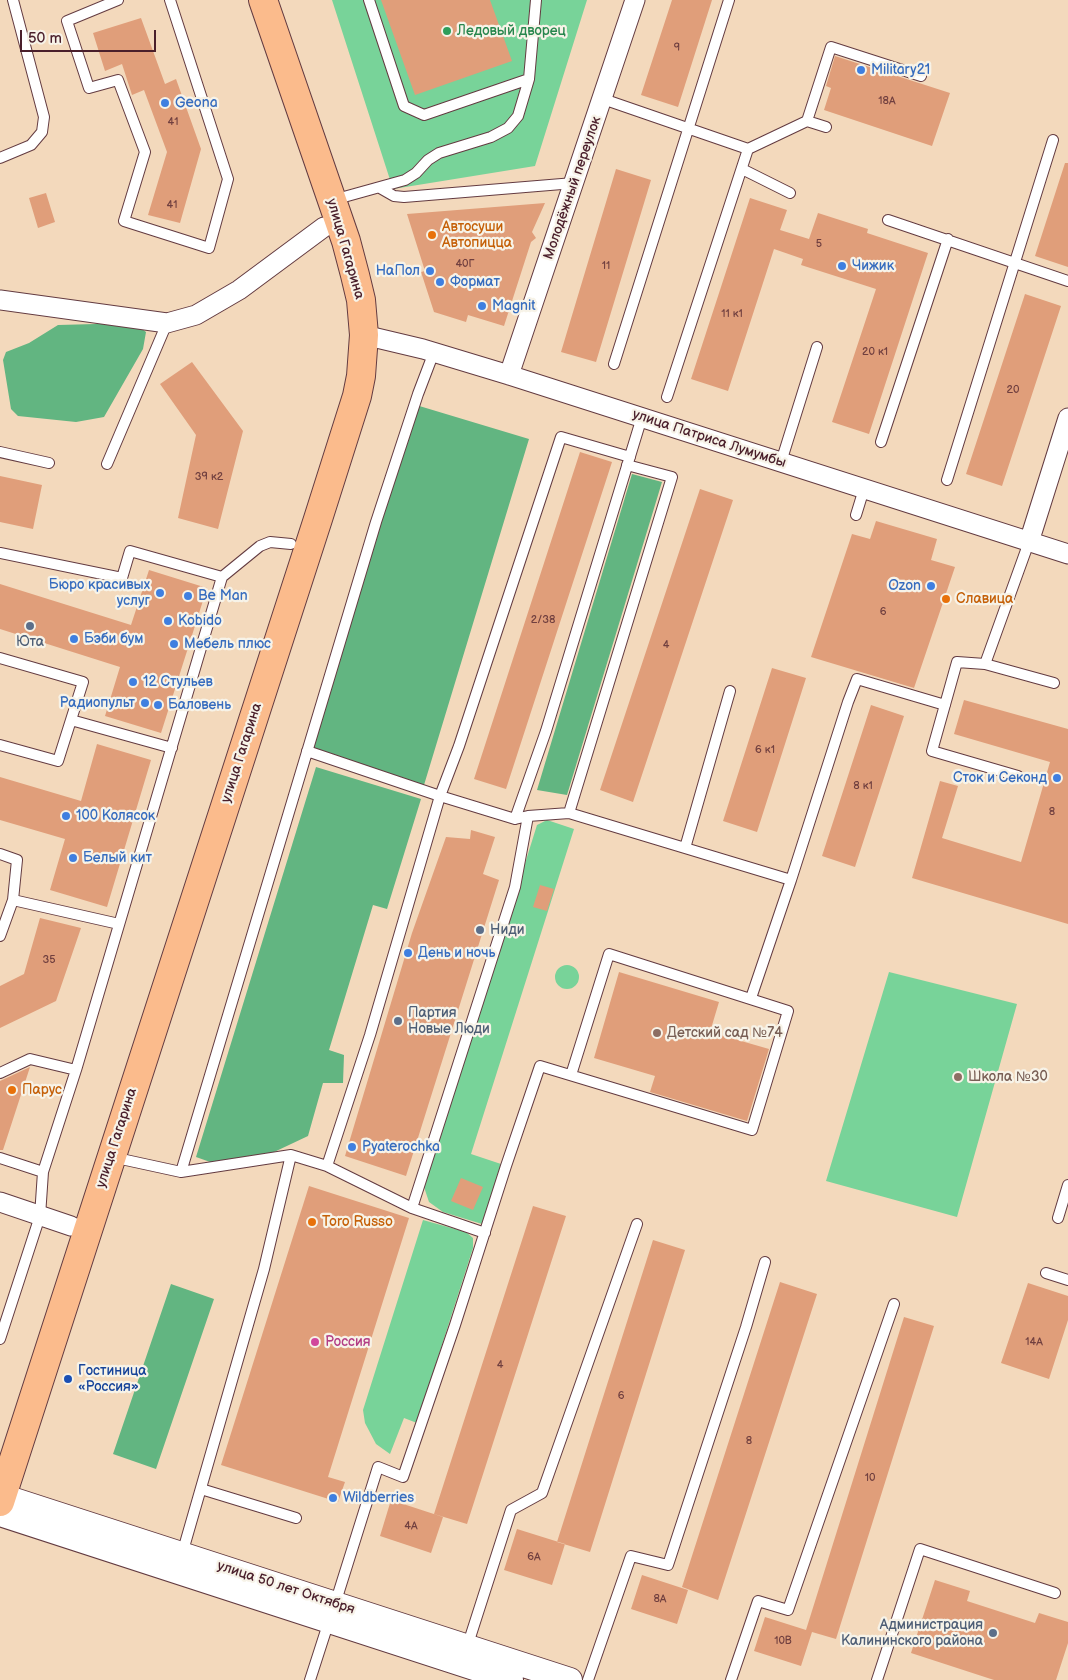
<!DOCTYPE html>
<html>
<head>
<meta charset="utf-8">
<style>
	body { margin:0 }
	#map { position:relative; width:1068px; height:1680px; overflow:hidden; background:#f3d9bc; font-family:"Balsamiq Sans",sans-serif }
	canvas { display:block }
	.scale { position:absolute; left:20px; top:30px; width:136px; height:22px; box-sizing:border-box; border:2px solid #4a1f2b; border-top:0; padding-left:6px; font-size:15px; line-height:18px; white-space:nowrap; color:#4a1f2b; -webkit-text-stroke:4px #f7f3e8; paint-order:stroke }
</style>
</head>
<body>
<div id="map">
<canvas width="1068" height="1680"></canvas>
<div class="scale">50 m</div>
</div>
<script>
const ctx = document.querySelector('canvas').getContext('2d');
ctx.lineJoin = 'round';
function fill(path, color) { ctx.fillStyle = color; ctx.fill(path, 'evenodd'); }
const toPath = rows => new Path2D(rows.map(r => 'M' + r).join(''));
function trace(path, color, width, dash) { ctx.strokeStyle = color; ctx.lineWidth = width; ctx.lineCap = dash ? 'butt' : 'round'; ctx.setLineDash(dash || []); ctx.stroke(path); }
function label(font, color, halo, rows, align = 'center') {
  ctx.font = font + ' "Balsamiq Sans",sans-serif'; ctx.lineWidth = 4.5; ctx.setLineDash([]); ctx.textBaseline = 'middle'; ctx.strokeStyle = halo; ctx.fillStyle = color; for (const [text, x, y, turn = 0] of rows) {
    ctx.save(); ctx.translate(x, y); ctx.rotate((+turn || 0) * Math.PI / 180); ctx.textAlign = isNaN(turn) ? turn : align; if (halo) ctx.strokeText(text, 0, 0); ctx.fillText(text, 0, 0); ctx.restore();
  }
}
fill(toPath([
	[332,0,587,0,535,166,393,189],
	[547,820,574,829,471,1154,501,1164,482,1224,443,1212,429,1202,424,1187,537,825],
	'555 977a12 12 0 1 1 24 0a12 12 0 1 1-24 0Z',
	[889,972,1017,1004,957,1217,826,1181],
	[423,1220,466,1232,473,1238,473,1248,417,1423,404,1418,390,1454,376,1444,365,1423,363,1410]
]), '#78d399');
fill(toPath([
	[134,323,146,332,143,349,104,417,76,422,18,416,11,409,3,360,6,352,29,343,58,325],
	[416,405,529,439,424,785,311,751],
	[632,474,662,482,567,795,537,790],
	[316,767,421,799,387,909,373,905,329,1050,344,1055,343,1083,323,1083,308,1136,272,1153,213,1163,196,1157],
	[171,1284,214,1299,156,1469,113,1454]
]), '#62b581');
fill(toPath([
	[381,0,490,0,512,61,415,95],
	[672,0,712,0,678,107,641,95],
	[141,18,165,84,176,79,201,149,180,223,148,215,167,152,144,90,132,95,122,64,105,71,93,33],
	[835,56,950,93,932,146,824,110,831,88,826,86],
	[1065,163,1068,163,1068,267,1035,256],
	[616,169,651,180,596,362,561,352],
	[46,193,55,222,38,228,29,198],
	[750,198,787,210,780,230,809,239,818,213,868,229,867,233,928,253,869,434,832,422,876,289,801,265,803,259,774,249,728,391,691,379],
	[545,203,532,232,536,238,531,242,504,326,468,315,466,322,434,312,421,272,425,271,407,214],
	[1025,294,1061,306,1002,486,966,474],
	[192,362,243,431,218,529,178,518,196,435,160,384],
	[580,452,612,462,506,789,474,779],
	[0,476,42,485,33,529,0,522],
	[700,489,733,500,633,802,600,790],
	[876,521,937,539,931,560,955,567,914,688,811,657,852,534,870,539],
	[149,570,207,588,161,733,105,716,120,667,0,629,0,584,131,625],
	[772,668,806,678,757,832,723,821],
	[964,700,1068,729,1068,924,912,878,940,781,958,786,942,838,1021,862,1050,762,954,734],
	[871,705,904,716,855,867,822,856],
	[97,744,151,760,107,907,50,890,65,839,0,820,0,777,81,801],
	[471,830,495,837,483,874,499,880,406,1176,345,1156,412,933,446,837,470,839],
	[540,885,554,889,547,911,533,907],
	[40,918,81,928,56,1001,0,1028,0,986,24,974],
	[619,972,719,1002,710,1032,769,1049,747,1121,650,1092,655,1076,594,1058],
	[30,1067,3,1150,0,1150,0,1081],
	[461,1178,483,1187,473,1210,451,1201],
	[309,1186,409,1218,328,1477,345,1482,338,1502,221,1465],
	[533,1206,566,1216,467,1524,434,1514],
	[653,1240,685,1250,590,1552,557,1542],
	[780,1282,817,1294,718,1600,682,1587],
	[1028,1283,1068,1296,1068,1320,1049,1379,1001,1363],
	[904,1317,934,1326,836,1639,812,1632,801,1666,754,1651,765,1617,806,1630],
	[391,1500,443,1517,431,1553,380,1536],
	[517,1529,565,1544,552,1585,504,1570],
	[642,1575,688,1590,677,1624,631,1609],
	[935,1580,970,1591,967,1601,1035,1623,1039,1613,1068,1622,1068,1643,1056,1680,994,1680,911,1653]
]), '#e09e7a');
const service = toPath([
	[118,0,67,21,89,88,118,80,145,152,124,221,209,248,228,179,170,0],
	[369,0,404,106,424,115,529,79],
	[603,99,748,149,807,121,826,127],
	[807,121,831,47,921,76],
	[0,158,31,145,42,132,44,117,13,0],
	[742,169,790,193],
	[380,188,394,196,404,197,574,183],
	[333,200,405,180,416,173,428,160,439,153,491,137,508,128,518,116,529,79,536,0],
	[888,220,1068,281],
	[614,364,729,0],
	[667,397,748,149],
	[881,442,948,239],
	[0,452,49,463],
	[630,457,561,437,459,746,440,796,515,819,528,816,569,813,791,880,848,702,857,679,945,705],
	[781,462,817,347],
	[107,464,167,323],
	[947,480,1053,140],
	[856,515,864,489],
	[0,553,122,578,130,551,222,577],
	[0,658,83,682,58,761,0,745],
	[985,664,1054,683],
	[71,720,172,748],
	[307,751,440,796,370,1035,327,1166],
	[1018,776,932,751,957,662,985,664,1029,542],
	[569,813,672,477,627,465],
	[515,819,546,731,642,417],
	[685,848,730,691],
	[0,854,17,860,13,900,119,924],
	[0,936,13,900],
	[751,998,791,880],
	[0,1073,30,1059,76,1070],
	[112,1157,181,1172,291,1155,327,1166,412,1208],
	[0,1158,43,1172],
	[181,1172,376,522,418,394,434,352],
	[1058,1218,1068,1185],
	[485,1233,412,1208,515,887,528,816],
	[1046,1273,1068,1280],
	[0,1339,40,1216,43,1172,76,1070,222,577,260,546,270,542,291,544],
	[201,1489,296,1518],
	[182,1554,264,1269,291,1155],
	[335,1604,378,1467,403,1477,455,1325,506,1166,540,1066,752,1130,788,1011,609,954,571,1075],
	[467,1647,511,1510,542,1493,637,1224],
	[310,1680,329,1621],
	[588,1680,631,1556,668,1565,746,1327,765,1262],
	[731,1680,758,1601,788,1610,894,1304],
	[877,1680,920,1549,1055,1593]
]);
const minor = toPath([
	[0,300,167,323,196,315,239,290,324,227],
	[364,335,423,349,509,375,1068,554],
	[509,375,635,0],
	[1029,542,1068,418],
	[0,1202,71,1226]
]);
const tertiary = toPath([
	[2,1496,570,1680],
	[0,1514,511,1680]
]);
const primary = toPath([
	[0,1502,318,519,357,396,361,376,364,335,361,300,355,275,346,241,263,0]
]);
trace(service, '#633b41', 12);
trace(minor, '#633b41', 21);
trace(tertiary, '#633b41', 26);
trace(primary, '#633b41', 30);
trace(service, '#fff', 10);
trace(minor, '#fff', 19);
trace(tertiary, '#fff', 24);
trace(primary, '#fbbb8c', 28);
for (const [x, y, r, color] of [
	[447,31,5,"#2e9e5b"],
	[861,70,5,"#3f7fe0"],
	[165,103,5,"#3f7fe0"],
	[432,235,5,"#e8710a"],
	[842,266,5,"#3f7fe0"],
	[430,271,5,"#3f7fe0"],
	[440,282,5,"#3f7fe0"],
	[482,306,5,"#3f7fe0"],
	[931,586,5,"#3f7fe0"],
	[160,593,5,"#3f7fe0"],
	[188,596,5,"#3f7fe0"],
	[946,599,5,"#e8710a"],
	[168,621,5,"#3f7fe0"],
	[30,626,5,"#5c6f8a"],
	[74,639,5,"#3f7fe0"],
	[174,644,5,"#3f7fe0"],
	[133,682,5,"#3f7fe0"],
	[145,703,5,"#3f7fe0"],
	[158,705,5,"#3f7fe0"],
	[1057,778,5,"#3f7fe0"],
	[66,816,5,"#3f7fe0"],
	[73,858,5,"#3f7fe0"],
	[480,930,5,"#5c6f8a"],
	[408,953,5,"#3f7fe0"],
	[398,1021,5,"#5c6f8a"],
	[657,1033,5,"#8d6e63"],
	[958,1077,5,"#8d6e63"],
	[12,1090,5,"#e8710a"],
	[352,1147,5,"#3f7fe0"],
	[312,1222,5,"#e8710a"],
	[315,1342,5,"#d1479c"],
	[68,1379,5,"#1a4fb4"],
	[333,1498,5,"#3f7fe0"],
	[993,1633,5,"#5c6f8a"]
]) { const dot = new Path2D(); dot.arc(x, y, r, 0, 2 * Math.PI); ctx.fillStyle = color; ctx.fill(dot); trace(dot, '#f7f3e8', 2); }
label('11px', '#703f3f', null, [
	["9",677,48],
	["18А",887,101],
	["41",173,122],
	["41",172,205],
	["5",819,244],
	["40Г",465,264],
	["11",606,266],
	["11 к1",732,314],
	["20 к1",875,352],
	["20",1013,390],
	["39 к2",209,477],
	["6",883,612],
	["2/38",543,620],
	["4",666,645],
	["6 к1",765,750],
	["8 к1",863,786],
	["8",1052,812],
	["35",49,960],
	["14А",1034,1342],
	["4",500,1365],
	["6",621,1396],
	["8",749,1441],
	["10",870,1478],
	["4А",411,1526],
	["6А",534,1557],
	["8А",660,1599],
	["10В",783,1641]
]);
label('14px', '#27864d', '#f7f3e8', [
	["Ледовый дворец",457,31]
], 'left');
label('14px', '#366cbe', '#f7f3e8', [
	["Military21",871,70],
	["Geona",175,103],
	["Чижик",852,266],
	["НаПол",420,271,"right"],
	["Формат",450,282],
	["Magnit",492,306],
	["Бюро красивых",150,585,"right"],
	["услуг",150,601,"right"],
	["Ozon",921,586,"right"],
	["Be Man",198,596],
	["Kobido",178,621],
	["Бэби бум",84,639],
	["Мебель плюс",184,644],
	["12 Стульев",143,682],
	["Радиопульт",135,703,"right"],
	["Баловень",168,705],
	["Сток и Секонд",1047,778,"right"],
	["100 Колясок",76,816],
	["Белый кит",83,858],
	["День и ночь",418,953],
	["Pyaterochka",362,1147],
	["Wildberries",343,1498]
], 'left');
label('14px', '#4a1f2b', '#f7f3e8', [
	["Молодёжный переулок",573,188,-71],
	["улица Гагарина",345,249,74],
	["улица Патриса Лумумбы",709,439,18],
	["улица Гагарина",242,753,-72],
	["улица Гагарина",117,1138,-72],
	["улица 50 лет Октября",286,1588,18]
]);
label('14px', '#c56008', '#f7f3e8', [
	["Автосуши",442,227],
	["Автопицца",442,243],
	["Славица",956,599],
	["Парус",22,1090],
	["Toro Russo",322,1222]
], 'left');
label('14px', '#4e5e75', '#f7f3e8', [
	["Юта",30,642,"center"],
	["Ниди",490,930],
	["Партия",408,1013],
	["Новые Люди",408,1029],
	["Администрация",983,1625,"right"],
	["Калининского района",983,1641,"right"]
], 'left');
label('14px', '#785e54', '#f7f3e8', [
	["Детский сад №74",667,1033],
	["Школа №30",968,1077]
], 'left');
label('14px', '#b23c85', '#f7f3e8', [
	["Россия",325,1342]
], 'left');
label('14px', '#164399', '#f7f3e8', [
	["Гостиница",78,1371],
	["«Россия»",78,1387]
], 'left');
</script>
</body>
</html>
